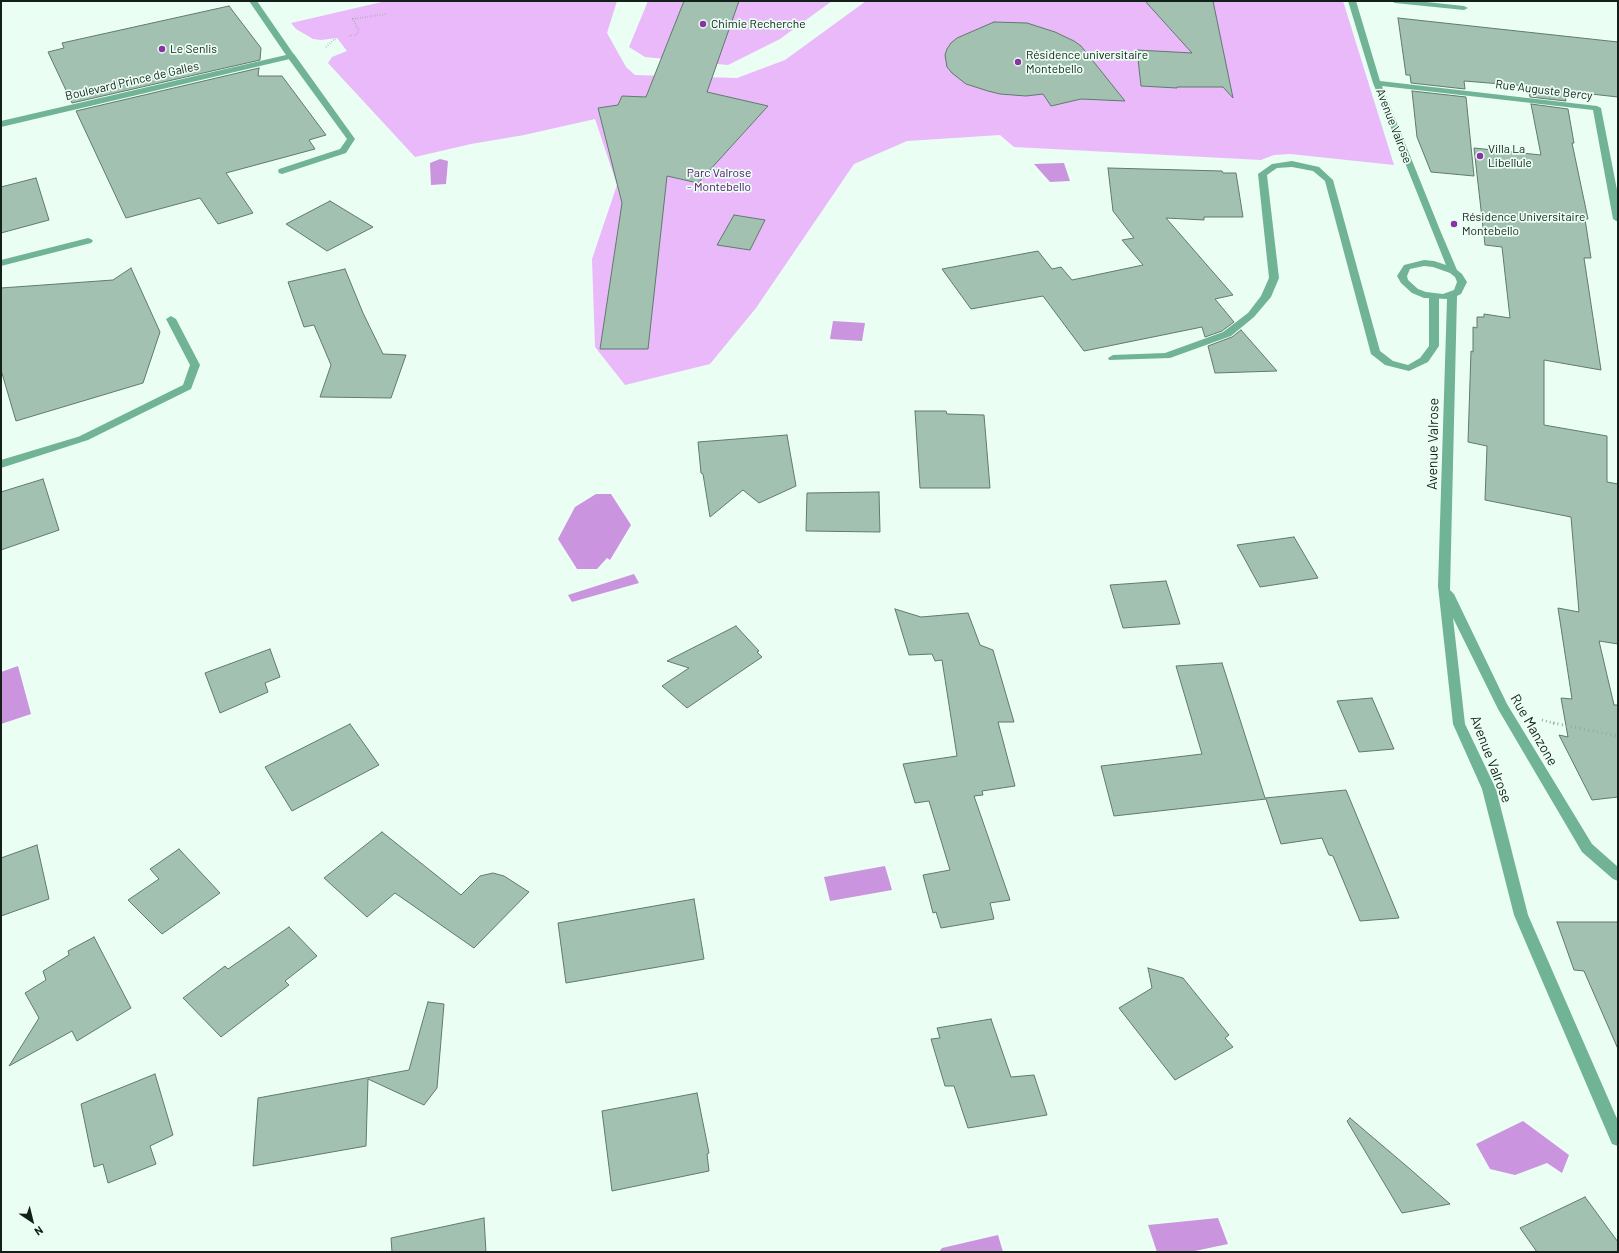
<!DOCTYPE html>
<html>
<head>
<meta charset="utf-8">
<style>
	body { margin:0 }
	#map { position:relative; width:1619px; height:1253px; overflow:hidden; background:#ebfef4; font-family:Barlow,sans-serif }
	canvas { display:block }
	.frame { position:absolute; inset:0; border:2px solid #131f19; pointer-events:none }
	.north { position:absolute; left:12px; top:1201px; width:40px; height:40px; -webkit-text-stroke:3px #ebfef4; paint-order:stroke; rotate:145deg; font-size:11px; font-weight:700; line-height:16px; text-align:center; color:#131f19 }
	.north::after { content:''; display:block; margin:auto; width:14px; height:18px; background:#131f19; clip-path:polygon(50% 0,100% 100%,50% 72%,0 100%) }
</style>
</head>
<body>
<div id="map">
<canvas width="1619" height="1253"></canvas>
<div class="frame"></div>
<div class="north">N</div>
</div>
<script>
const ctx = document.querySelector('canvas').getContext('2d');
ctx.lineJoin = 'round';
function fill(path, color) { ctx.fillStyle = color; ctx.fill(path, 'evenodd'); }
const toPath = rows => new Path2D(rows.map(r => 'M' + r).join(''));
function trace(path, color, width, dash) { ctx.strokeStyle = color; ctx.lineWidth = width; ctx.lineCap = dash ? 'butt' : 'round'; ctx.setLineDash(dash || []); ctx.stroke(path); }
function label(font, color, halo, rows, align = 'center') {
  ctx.font = font + ' Barlow,sans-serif'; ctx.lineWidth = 3.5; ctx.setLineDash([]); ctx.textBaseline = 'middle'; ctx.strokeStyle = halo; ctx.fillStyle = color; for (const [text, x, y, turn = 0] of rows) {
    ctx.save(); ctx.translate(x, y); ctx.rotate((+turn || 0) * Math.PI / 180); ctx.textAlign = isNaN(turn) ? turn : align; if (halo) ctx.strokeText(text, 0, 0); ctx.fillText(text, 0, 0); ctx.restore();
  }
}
fill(toPath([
	[386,1,617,1,607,33,626,67,635,75,737,78,785,60,866,1,1343,1,1394,165,1290,154,1274,155,1261,160,1014,147,1000,135,907,141,854,164,756,308,710,364,625,385,595,347,592,259,617,185,595,119,524,135,471,144,415,157,328,63,332,57,347,51,337,38,321,40,313,39,296,29,291,23],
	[648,1,832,1,780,39,728,65,645,57,629,47]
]), '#e9b9fa');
fill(toPath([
	[440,159,448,161,446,184,431,185,430,163],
	[1064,163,1070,181,1050,182,1034,164],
	[833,321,865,323,862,341,830,339],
	[596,494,611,494,631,525,610,560,607,558,597,569,577,569,558,539,575,507],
	[634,574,639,583,572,602,568,595],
	[18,666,31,714,1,724,1,672],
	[885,866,892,890,830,901,824,877],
	[1523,1121,1569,1155,1562,1173,1547,1163,1515,1175,1490,1169,1476,1144],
	[1218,1218,1228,1244,1190,1252,1157,1252,1148,1225],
	[998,1235,1003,1252,939,1252,942,1248]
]), '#ca94de');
const building = toPath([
	[684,1,739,1,707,92,768,106,698,183,667,176,648,349,600,349,622,203,598,108,618,105,622,96,646,97,684,1],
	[1145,1,1213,1,1233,98,1223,87,1177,87,1177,88,1141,86,1137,50,1192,53,1145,1],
	[229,6,261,48,260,60,72,103,48,52,64,48,62,43,229,6],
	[1398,18,1618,42,1618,97,1564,91,1566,101,1530,97,1527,86,1464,81,1465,89,1411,83,1410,75,1406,75,1398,18],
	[994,22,1027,23,1055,32,1074,41,1081,46,1125,101,1081,99,1051,106,1043,94,1026,96,1000,94,988,91,966,84,952,73,947,67,945,55,947,49,951,43,957,38,994,22],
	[259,68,258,76,282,76,326,135,309,140,315,149,226,173,253,213,218,224,200,198,126,218,76,111,259,68],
	[1412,91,1466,97,1474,176,1431,172,1417,137,1412,91],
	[1531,104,1568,109,1574,143,1572,143,1588,219,1585,219,1591,258,1584,258,1601,370,1544,360,1544,425,1607,436,1607,482,1618,484,1618,644,1599,641,1614,705,1618,705,1618,797,1592,800,1559,735,1568,737,1561,698,1572,699,1558,608,1579,612,1571,517,1485,500,1487,446,1468,442,1471,351,1473,352,1473,327,1477,328,1477,317,1484,317,1484,314,1510,318,1502,247,1485,245,1474,148,1541,155,1531,104],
	[1108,168,1222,171,1223,173,1236,173,1243,217,1204,217,1204,220,1166,218,1233,295,1215,299,1234,322,1222,331,1205,337,1202,327,1084,351,1043,296,971,309,942,269,1038,251,1052,269,1061,267,1072,280,1143,265,1122,240,1134,238,1113,211,1108,168],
	[36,178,49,220,1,233,1,187,36,178],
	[330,201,373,227,327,251,286,224,330,201],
	[734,215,765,220,750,250,717,245,734,215],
	[131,268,160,332,143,383,16,421,1,370,1,288,113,280,131,268],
	[345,269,363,313,383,354,406,355,391,398,320,397,331,365,314,325,304,327,288,282,345,269],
	[1241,330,1277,371,1215,373,1208,346,1232,337,1241,330],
	[915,411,946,411,947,414,984,415,990,488,920,488,915,411],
	[787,435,796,486,759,503,743,490,710,517,703,474,701,473,698,442,787,435],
	[43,479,59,530,1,550,1,492,43,479],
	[879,492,880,532,806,531,807,493,879,492],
	[1294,537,1318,578,1260,587,1237,545,1294,537],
	[1166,581,1180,624,1123,628,1110,585,1166,581],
	[895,609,921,617,968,613,980,645,993,650,1014,722,998,722,1015,786,982,791,983,795,974,796,1010,900,990,903,994,919,941,928,936,912,933,913,923,875,950,870,929,801,915,803,903,764,957,756,942,660,935,661,932,654,909,655,895,609],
	[736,626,759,651,757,652,762,657,687,708,662,686,689,668,667,661,736,626],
	[270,649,280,677,265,683,268,692,220,713,205,673,270,649],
	[1222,663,1265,798,1346,790,1399,918,1360,921,1333,856,1329,855,1322,838,1281,844,1266,799,1114,816,1101,766,1202,754,1176,666,1222,663],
	[1372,698,1394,749,1359,752,1337,701,1372,698],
	[350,724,379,765,292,811,265,767,350,724],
	[382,832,461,895,480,876,493,873,504,876,529,892,474,948,395,893,367,917,324,878,382,832],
	[37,845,49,899,1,916,1,858,37,845],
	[179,849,220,893,162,934,128,900,159,879,150,869,179,849],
	[694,899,704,959,566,983,558,923,694,899],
	[1557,922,1618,922,1618,1049,1584,971,1574,970,1557,922],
	[289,927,317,956,285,981,289,985,221,1037,183,998,225,966,228,969,289,927],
	[94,937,131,1008,77,1041,72,1031,9,1066,39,1018,25,993,46,980,43,971,69,955,68,951,94,937],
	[1148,968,1183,978,1229,1035,1225,1038,1233,1047,1175,1080,1119,1008,1152,988,1148,968],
	[428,1002,444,1004,437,1088,424,1105,368,1079,366,1146,253,1166,258,1098,409,1070,428,1002],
	[991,1019,1011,1077,1034,1075,1047,1115,968,1128,954,1086,945,1086,931,1039,940,1038,937,1028,991,1019],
	[155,1074,173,1135,150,1146,156,1164,108,1183,103,1164,94,1167,81,1104,155,1074],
	[697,1093,709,1153,707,1154,709,1171,612,1191,602,1111,697,1093],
	[1350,1118,1410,1169,1450,1204,1402,1213,1347,1121,1350,1118],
	[1585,1197,1618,1242,1618,1252,1537,1252,1520,1228,1585,1197],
	[484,1218,486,1252,392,1252,391,1238,484,1218]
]);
fill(building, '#a2c1b1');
trace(building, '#5f7b6d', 1);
trace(toPath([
	[349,36,357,34,359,31,353,19,386,14],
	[326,47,333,40,338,39]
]), '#99a9a1', 2, [0.5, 2]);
trace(toPath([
	[1542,720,1557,724]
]), '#99a9a1', 2.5, [1, 3]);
trace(toPath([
	[1553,723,1618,736]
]), '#99a9a1', 3, [1, 3.5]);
fill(toPath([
	[1391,1,1417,1,1464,6,1468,8,1464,10,1395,3,1391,1],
	[288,54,294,54,355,139,346,153,282,174,279,173,278,171,279,169,340,149,347,139,288,58,288,54],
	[1292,161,1319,167,1333,180,1380,351,1393,361,1408,365,1420,358,1429,346,1429,297,1434,294,1439,297,1439,346,1428,362,1409,371,1385,365,1371,354,1325,181,1313,171,1292,167,1277,168,1267,175,1279,278,1271,297,1254,317,1231,336,1170,358,1109,360,1108,358,1113,355,1165,353,1223,332,1248,313,1261,296,1269,278,1258,174,1272,164,1292,161],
	[171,316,176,319,200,365,191,389,88,440,80,440,79,438,80,436,183,385,190,365,166,319,171,316]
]), '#71b395');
fill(toPath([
	[249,1,257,1,295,56,294,58,1,127,1,121,286,55,249,1],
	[1348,1,1356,1,1380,81,1597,106,1601,108,1618,195,1618,222,1613,219,1593,110,1382,86,1440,230,1457,270,1462,274,1467,282,1461,294,1457,296,1450,590,1454,594,1507,704,1592,844,1618,867,1618,881,1613,879,1582,852,1498,709,1453,618,1465,724,1496,789,1528,915,1618,1121,1618,1146,1612,1144,1514,915,1482,789,1453,724,1438,586,1447,299,1424,298,1412,293,1401,283,1397,276,1404,265,1424,260,1434,261,1446,265,1373,83,1348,1],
	[1424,266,1433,267,1450,273,1455,277,1457,282,1454,290,1443,294,1426,292,1418,289,1408,280,1407,276,1410,269,1424,266],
	[88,238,91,239,93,241,91,243,1,266,1,260,88,238],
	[84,435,88,436,89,438,88,440,1,468,1,460,84,435]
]), '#71b395');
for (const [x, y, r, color] of [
	[703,24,4,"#8835a3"],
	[162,49,4,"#8835a3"],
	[1018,62,4,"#8835a3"],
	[1480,156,4,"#8835a3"],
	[1454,224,4,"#8835a3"]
]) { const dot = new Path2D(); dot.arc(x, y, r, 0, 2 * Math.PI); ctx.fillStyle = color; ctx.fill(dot); trace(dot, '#ebfef4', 1.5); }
label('12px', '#131f19', '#ebfef4', [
	["Chimie Recherche",711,24],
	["Le Senlis",170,49],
	["Résidence universitaire",1026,55],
	["Montebello",1026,69],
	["Villa La",1488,149],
	["Libellule",1488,163],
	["Résidence Universitaire",1462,217],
	["Montebello",1462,231]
], 'left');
label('12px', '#131f19', '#ebfef4', [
	["Boulevard Prince de Galles",132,81,-13],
	["Rue Auguste Bercy",1544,90,7],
	["Avenue Valrose",1394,126,69]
]);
label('12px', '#540d68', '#ebfef4', [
	["Parc Valrose",719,173],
	["- Montebello",719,187]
]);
label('14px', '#131f19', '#ebfef4', [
	["Avenue Valrose",1433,444,-89],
	["Rue Manzone",1534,730,60],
	["Avenue Valrose",1491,759,69]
]);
</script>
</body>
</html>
